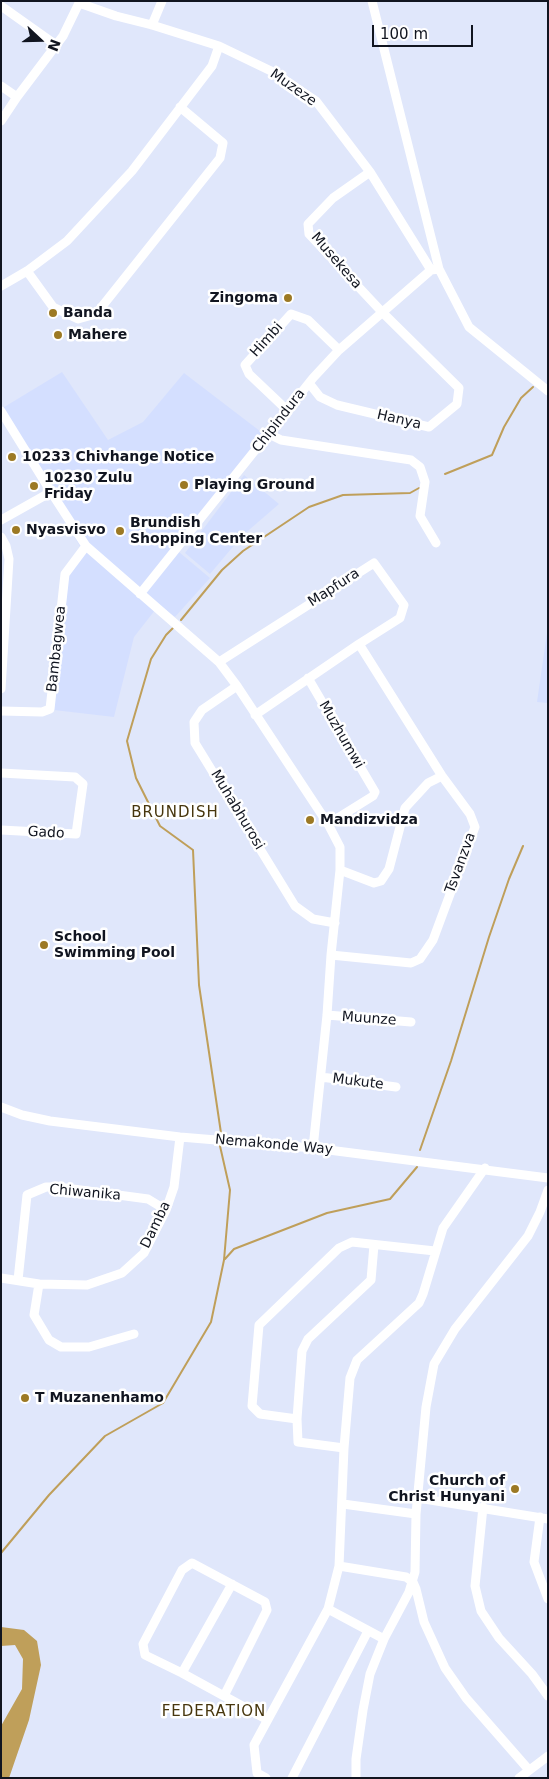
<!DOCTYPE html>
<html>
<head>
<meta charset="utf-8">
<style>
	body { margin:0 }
	#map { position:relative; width:549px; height:1779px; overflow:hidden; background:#e0e7fb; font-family:"DejaVu Sans",sans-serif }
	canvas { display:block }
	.frame { position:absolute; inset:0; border:2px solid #111520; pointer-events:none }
	.north { position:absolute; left:15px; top:15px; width:50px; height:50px; -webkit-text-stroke:4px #fff; paint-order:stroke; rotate:111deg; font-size:14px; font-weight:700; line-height:20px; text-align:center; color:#111520 }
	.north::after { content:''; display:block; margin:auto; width:18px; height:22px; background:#111520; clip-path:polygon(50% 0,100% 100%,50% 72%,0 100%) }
	.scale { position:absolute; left:372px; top:25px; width:101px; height:22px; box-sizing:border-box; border:2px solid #111520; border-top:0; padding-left:6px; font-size:15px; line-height:18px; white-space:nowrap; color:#111520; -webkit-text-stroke:4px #fff; paint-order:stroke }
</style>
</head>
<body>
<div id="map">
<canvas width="549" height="1779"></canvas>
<div class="frame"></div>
<div class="north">N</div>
<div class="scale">100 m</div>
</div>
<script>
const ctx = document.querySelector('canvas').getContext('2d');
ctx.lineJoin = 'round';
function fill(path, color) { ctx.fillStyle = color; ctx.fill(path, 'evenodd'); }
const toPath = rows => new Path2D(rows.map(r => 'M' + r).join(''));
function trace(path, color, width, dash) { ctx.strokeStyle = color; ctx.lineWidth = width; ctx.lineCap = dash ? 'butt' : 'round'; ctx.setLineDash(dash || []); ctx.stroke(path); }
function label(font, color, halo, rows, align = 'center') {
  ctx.font = font + ' "DejaVu Sans",sans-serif'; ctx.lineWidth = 5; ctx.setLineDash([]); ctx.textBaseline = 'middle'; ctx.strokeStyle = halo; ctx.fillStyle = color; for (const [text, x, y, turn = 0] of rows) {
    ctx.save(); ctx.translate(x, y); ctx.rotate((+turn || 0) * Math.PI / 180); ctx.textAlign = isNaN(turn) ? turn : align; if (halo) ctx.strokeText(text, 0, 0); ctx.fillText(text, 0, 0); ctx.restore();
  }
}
fill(toPath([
	[62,372,108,440,143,422,184,373,269,438,179,552,210,578,175,617,159,605,134,637,114,717,54,710,66,581,84,553,1,415,1,409],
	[244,475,279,504,242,536,210,574,185,553],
	[548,626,548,703,537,702]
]), '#d4dfff');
fill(toPath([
	[1,1627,24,1630,37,1641,41,1665,29,1720,9,1778,1,1778,1,1726,22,1689,23,1659,15,1645,1,1646]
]), '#bf9f5a');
trace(toPath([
	[445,474,492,455,504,427,521,398,533,387],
	[181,620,222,570,243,551,309,507,343,495,410,493,419,488],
	[173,628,166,635,151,659,127,741,136,778,160,826,193,850,199,985,221,1133],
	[420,1150,451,1061,489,937,509,879,523,846],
	[225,1259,234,1249,327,1213,390,1199,417,1167],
	[1,1553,49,1495,105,1436,163,1403,211,1322,224,1260,230,1190,220,1146]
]), '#bf9f5a', 2);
trace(toPath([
	[372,1,439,269,469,327,548,391],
	[79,3,116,16,152,25,219,46,271,71,316,101,370,172,431,270],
	[1,6,56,45],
	[152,25,162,1],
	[1,86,17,97],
	[1,121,17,97,63,36,80,1],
	[27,271,53,307,78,319,96,314,220,158,223,143,180,107],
	[1,286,27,271,67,241,132,171,212,66,219,46],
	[309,383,320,397,337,405,429,427,457,404,459,388,382,312,309,234,308,224,333,198,370,172],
	[1,411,51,492,86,546,219,662,237,686,328,824,340,847,340,870,331,955,327,1015,313,1148],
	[288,411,249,374,245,365,291,314,308,320,339,350],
	[269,434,281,440,411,460,420,467,425,482,420,516,436,543],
	[1,520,51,492],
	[1,537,6,546,9,559,1,689],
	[140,594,313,378,339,350,431,270,439,269],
	[219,662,374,563,404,605,400,618,359,644,255,715],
	[308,678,375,792,373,796,328,824],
	[237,686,202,710,194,722,195,743,295,906,313,919,335,923],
	[1,711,42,712,50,709,65,574,86,546],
	[1,773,75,777,83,784,76,834,1,830],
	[340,870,374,883,381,881,389,869,405,808,428,783,442,776],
	[331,955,411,963,420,959,433,940,475,827,470,814,442,776,359,644],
	[327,1015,411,1022],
	[321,1077,396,1087],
	[1,1107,22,1115,50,1121,180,1137,313,1148,548,1178],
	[1,1278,39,1284,87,1285,122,1273,144,1253,166,1210,174,1187,180,1137],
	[18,1280,27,1195,46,1187,58,1187,148,1199,166,1210],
	[39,1284,34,1315,49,1340,61,1347,89,1347,134,1334],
	[297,1419,260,1414,252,1406,259,1325,339,1248,352,1242,435,1251],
	[344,1448,298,1442,297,1419,302,1351,308,1339,371,1280,374,1245],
	[418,1498,548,1519],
	[343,1504,416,1514],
	[483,1507,475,1586,481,1611,499,1638,532,1674,548,1696],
	[540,1517,534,1562,548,1599],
	[339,1566,406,1577,413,1582,416,1589,424,1622,445,1668,466,1698,529,1770],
	[328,1609,384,1639],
	[182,1673,232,1584],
	[224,1696,267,1610,265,1602,192,1563,182,1570,143,1644,145,1655,182,1673,266,1719],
	[266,1778,257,1773,254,1745,328,1609,339,1566,344,1448,350,1378,357,1360,419,1303,423,1294,443,1228,485,1168],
	[292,1778,368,1631],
	[356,1778,356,1759,363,1710,370,1674,384,1639,409,1592,415,1572,416,1514,426,1407,434,1364,455,1329,528,1236,540,1212,548,1190],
	[519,1778,548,1756]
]), '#fff', 9);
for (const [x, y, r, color] of [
	[288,298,5,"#9c7924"],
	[53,313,5,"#9c7924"],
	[58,335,5,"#9c7924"],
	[12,457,5,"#9c7924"],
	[184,485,5,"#9c7924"],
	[34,486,5,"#9c7924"],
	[16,530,5,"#9c7924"],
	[120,531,5,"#9c7924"],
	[310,820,5,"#9c7924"],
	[44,945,5,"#9c7924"],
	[25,1398,5,"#9c7924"],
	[515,1489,5,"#9c7924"]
]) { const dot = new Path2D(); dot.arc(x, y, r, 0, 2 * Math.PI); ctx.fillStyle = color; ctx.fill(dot); trace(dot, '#fff', 2); }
label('14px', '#111520', '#fff', [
	["Muzeze",293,88,35],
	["Musekesa",336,261,49],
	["Himbi",267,340,-48],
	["Hanya",399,420,13],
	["Chipindura",279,421,-52],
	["Mapfura",334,588,-33],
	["Bambagwea",57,649,-84],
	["Muzhumwi",341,735,60],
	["Muhabhurosi",237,810,59],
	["Gado",46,833,3],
	["Tsvanzva",461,863,-70],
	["Muunze",369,1019,4],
	["Mukute",358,1082,7],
	["Nemakonde Way",274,1145,5],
	["Chiwanika",85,1193,5],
	["Damba",156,1225,-64]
]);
label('bold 14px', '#111520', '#fff', [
	["Zingoma",278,298,"right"],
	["Banda",63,313],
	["Mahere",68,335],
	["10233 Chivhange Notice",22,457],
	["10230 Zulu",44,478],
	["Friday",44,494],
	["Playing Ground",194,485],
	["Brundish",130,523],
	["Shopping Center",130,539],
	["Nyasvisvo",26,530],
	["Mandizvidza",320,820],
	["School",54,937],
	["Swimming Pool",54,953],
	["T Muzanenhamo",35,1398],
	["Church of",505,1481,"right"],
	["Christ Hunyani",505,1497,"right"]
], 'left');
ctx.letterSpacing = '1px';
label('15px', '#47360e', '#fff', [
	["BRUNDISH",175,813],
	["FEDERATION",214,1712]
]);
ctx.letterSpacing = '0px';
</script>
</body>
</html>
